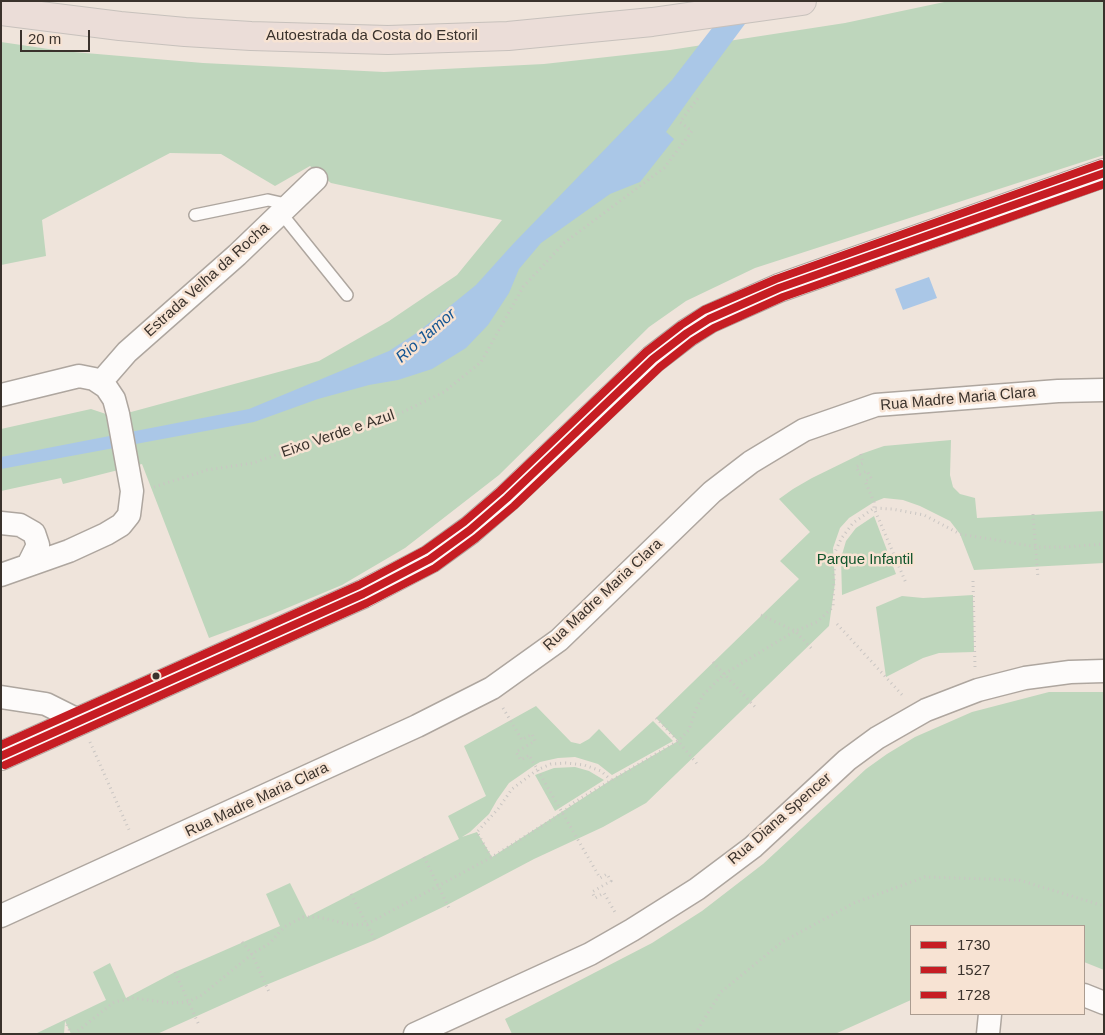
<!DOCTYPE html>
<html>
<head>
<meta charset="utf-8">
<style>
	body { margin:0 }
	#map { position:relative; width:1105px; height:1035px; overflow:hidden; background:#efe4db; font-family:Arial,sans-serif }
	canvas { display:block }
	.frame { position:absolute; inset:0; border:2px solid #3a322c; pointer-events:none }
	.legend { position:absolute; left:910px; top:925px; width:175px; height:90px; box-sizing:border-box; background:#f7e3d3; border:1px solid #ab9c90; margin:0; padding:6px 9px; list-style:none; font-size:15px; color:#3a322c }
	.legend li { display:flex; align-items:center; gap:10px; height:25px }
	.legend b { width:25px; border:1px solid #ab9c90 }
	.scale { position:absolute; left:20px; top:30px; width:70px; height:22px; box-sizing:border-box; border:2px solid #3a322c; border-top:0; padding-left:6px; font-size:15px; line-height:18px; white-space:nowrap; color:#3a322c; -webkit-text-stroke:4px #f7e3d3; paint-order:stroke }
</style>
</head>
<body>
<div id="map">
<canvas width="1105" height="1035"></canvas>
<div class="frame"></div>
<ul class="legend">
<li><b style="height:6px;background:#c61d23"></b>1730</li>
<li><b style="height:6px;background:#c61d23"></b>1527</li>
<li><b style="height:6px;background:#c61d23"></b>1728</li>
</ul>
<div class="scale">20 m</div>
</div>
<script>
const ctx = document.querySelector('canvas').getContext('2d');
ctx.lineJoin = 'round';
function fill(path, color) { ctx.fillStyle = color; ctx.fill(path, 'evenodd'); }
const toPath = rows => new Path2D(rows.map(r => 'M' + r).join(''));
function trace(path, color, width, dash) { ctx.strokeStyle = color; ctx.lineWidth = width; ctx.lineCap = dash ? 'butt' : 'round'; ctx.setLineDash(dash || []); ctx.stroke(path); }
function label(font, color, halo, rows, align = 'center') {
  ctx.font = font + ' Arial,sans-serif'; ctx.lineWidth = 5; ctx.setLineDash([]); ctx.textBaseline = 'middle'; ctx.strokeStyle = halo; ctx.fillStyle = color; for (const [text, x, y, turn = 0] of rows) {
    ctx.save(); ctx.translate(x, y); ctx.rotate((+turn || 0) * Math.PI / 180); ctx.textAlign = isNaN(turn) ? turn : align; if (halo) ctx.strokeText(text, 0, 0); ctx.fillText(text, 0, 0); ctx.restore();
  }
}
fill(toPath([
	[949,1,1104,1,1104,155,755,268,686,301,649,327,499,475,405,548,342,585,268,616,209,638,142,464,63,484,61,478,1,491,1,429,91,409,106,414,131,412,319,361,389,321,457,275,502,220,331,183,310,166,275,186,221,154,170,153,42,220,46,256,1,265,1,42,62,51,203,63,384,72,544,64,670,50,845,23],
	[951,440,950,475,953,487,960,494,975,498,977,518,1104,511,1104,563,974,570,960,534,950,521,920,506,903,500,884,498,874,502,849,518,840,528,833,548,835,583,829,626,646,803,603,827,534,859,447,905,375,940,266,985,157,1034,71,1034,65,1021,64,1034,35,1034,106,1000,93,972,110,963,126,998,175,972,280,926,266,894,290,883,307,917,459,839,448,816,486,796,464,746,536,706,571,742,580,744,589,739,599,729,620,751,653,721,673,741,612,775,598,764,575,757,558,758,540,762,535,765,509,783,497,800,489,814,470,832,462,837,477,832,492,857,611,780,678,741,656,718,799,579,780,561,810,532,779,499,793,489,812,478,861,454,884,446],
	[874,516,896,574,842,595,841,558,846,541,856,528],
	[973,595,974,652,939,653,923,658,886,677,876,607,902,596,923,598],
	[1049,692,1104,692,1104,970,1084,962,1084,926,911,926,911,1000,835,1034,512,1034,505,1019,652,943,702,911,763,864,866,769,887,754,915,737,972,712],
	[575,767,589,771,604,780,555,811,535,775,554,768]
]), '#bed6bc');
fill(toPath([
	[733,1,762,1,693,94,666,132,674,139,640,182,610,194,541,243,519,269,509,293,488,325,466,348,432,369,398,380,369,385,318,399,254,422,1,469,1,457,249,409,389,351,418,332,476,285,513,244,672,80],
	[929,277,937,298,903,310,895,289]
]), '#aac7e7');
const service = toPath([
	[281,213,347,295],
	[195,215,268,200,290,205]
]);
const minor = toPath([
	[100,383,127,352,237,255,316,179],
	[1,395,79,376,94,379,106,387,114,399,118,414,132,491,129,515,121,525,106,534,69,551,1,575],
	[1,523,20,525,34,533,38,545,28,565],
	[1,697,46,704,80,721],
	[1,916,417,726,492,688,559,640,712,492,751,462,804,430,876,405,1058,391,1104,390],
	[1084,995,1104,1003],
	[415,1034,590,954,632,930,697,889,753,847,847,760,877,738,926,710,978,690,1025,678,1070,672,1104,671],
	[988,1034,990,1014]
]);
const tertiary = toPath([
	[1,756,363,594,430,559,470,530,507,498,653,359,687,333,709,319,779,288,1104,173]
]);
const motorway = toPath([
	[1,11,120,26,185,32,251,36,388,40,508,36,652,22,802,1]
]);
trace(service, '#aea69f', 14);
trace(minor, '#aea69f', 25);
trace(tertiary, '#aea69f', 30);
trace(motorway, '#c7c1bc', 30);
trace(toPath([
	[861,454,863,463,856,467,860,474,867,471,871,478,865,481,874,502,874,508,906,583],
	[154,487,207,470,253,463,322,439,384,421,444,392,481,362,523,287,564,243,664,168,692,131,680,122,698,98],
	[1033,514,1038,578],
	[973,581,975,667],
	[761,615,795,631,812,649],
	[837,624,904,697],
	[713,662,756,708],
	[503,708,522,740,532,734,535,741,516,752,521,760,529,755,600,878,607,874,611,881,592,892,595,898,604,893,616,914],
	[656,718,678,741,698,765],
	[90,742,130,832],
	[424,857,449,908],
	[491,857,477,832,498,809,512,789,537,770,551,764,566,763,584,765,601,771,611,780],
	[351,894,376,942],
	[242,942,252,954,269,992],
	[175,972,199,1025],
	[65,1020,71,1034],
	[74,1034,114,1002,133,998,170,1003,188,1002,202,995,252,954,270,943,284,927,303,917,319,917,351,925,367,924,492,857,562,813,573,803,593,791,678,741,689,730,696,709,703,695,724,674,795,631,817,622,833,607,835,552,841,539,853,523,874,508,892,509,924,515,960,534,1037,547,1065,547,1104,544],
	[695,1034,721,992,782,942,854,903,925,877,1019,880,1104,906]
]), '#cac6c3', 3, [1, 4]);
trace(service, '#fdfbfa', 11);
trace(minor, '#fdfbfa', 22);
trace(tertiary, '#fdfbfa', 28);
trace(motorway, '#ebddd8', 28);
trace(toPath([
	[1,756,363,594,430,559,470,530,507,498,653,359,687,333,709,319,779,288,1104,173]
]), '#c61d23', 8);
trace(toPath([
	[5,765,367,603,435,568,476,538,514,506,660,367,693,341,714,328,783,297,1104,184]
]), '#c61d23', 8);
trace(toPath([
	[1,745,359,585,425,550,464,522,500,491,646,352,681,325,704,310,776,279,1101,164]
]), '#c61d23', 8);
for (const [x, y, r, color] of [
	[156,676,4.5,"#3a322c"]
]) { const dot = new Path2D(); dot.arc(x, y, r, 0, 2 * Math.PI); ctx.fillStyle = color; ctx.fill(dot); trace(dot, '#f7e3d3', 2); }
label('15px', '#3a322c', '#f7e3d3', [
	["Autoestrada da Costa do Estoril",372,36],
	["Estrada Velha da Rocha",207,280,-42],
	["Rua Madre Maria Clara",958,399,-5],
	["Eixo Verde e Azul",338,434,-19],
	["Rua Madre Maria Clara",603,595,-43],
	["Rua Madre Maria Clara",257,800,-25],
	["Rua Diana Spencer",780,819,-41]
]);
label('15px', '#11552c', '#f7e3d3', [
	["Parque Infantil",865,560]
]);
label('italic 16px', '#155693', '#f7e3d3', [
	["Rio Jamor",426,336,-41]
]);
</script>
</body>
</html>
